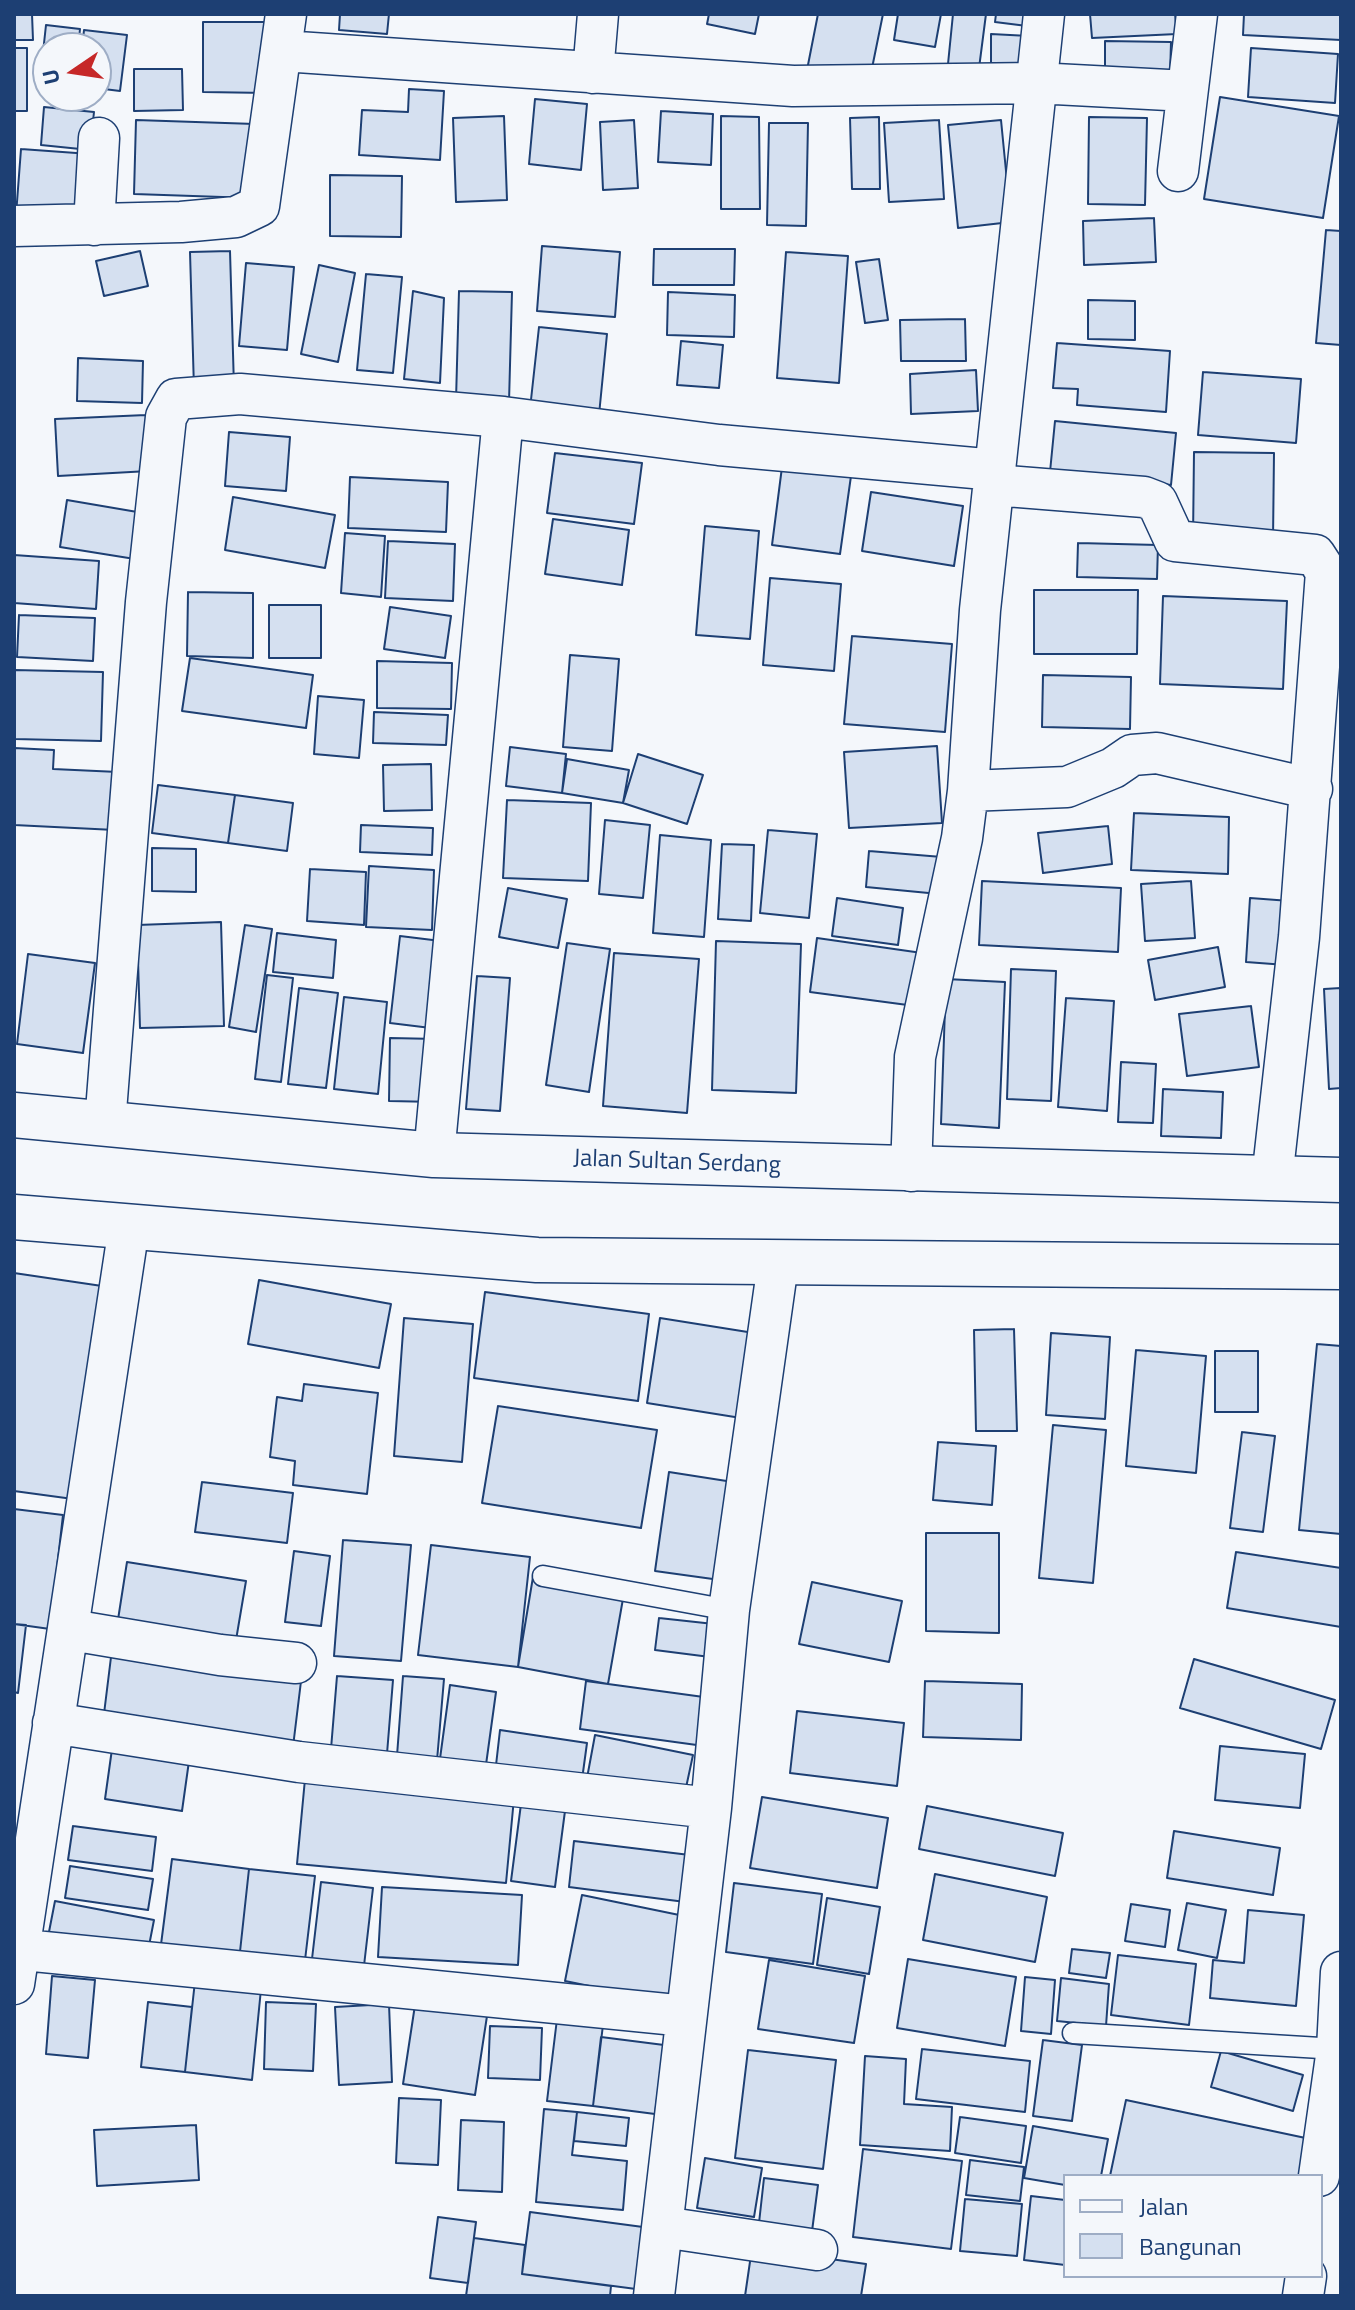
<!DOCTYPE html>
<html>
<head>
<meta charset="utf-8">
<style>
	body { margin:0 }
	#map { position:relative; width:1355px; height:2310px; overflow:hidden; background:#f4f7fb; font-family:"Titillium Web",sans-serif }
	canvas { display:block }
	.frame { position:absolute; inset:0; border:16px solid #1d3f73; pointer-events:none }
	.legend { position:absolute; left:1063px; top:2174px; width:260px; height:104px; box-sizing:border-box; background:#f4f7fb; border:2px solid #9eadc5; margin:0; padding:10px 14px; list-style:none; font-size:24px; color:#1d3f73 }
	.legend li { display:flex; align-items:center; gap:16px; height:40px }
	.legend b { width:40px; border:2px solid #9eadc5 }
	.north { position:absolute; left:32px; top:32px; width:80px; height:80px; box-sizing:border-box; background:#f4f7fb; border:2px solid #9eadc5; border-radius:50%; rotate:257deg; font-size:22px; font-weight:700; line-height:32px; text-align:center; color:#1d3f73 }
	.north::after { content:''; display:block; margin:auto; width:28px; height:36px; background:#c62828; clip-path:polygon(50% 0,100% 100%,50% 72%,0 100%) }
</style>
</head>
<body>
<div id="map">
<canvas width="1355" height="2310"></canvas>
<div class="frame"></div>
<ul class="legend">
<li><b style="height:10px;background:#f4f7fb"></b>Jalan</li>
<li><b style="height:22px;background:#d5e0f0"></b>Bangunan</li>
</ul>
<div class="north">U</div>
</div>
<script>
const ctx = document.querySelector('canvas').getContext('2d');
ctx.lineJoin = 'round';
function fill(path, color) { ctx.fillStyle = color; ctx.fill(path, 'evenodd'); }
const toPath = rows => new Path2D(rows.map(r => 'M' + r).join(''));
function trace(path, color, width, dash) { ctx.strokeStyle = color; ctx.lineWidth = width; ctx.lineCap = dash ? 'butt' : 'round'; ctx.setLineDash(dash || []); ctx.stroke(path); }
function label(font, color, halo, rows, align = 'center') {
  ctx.font = font + ' "Titillium Web",sans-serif'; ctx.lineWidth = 6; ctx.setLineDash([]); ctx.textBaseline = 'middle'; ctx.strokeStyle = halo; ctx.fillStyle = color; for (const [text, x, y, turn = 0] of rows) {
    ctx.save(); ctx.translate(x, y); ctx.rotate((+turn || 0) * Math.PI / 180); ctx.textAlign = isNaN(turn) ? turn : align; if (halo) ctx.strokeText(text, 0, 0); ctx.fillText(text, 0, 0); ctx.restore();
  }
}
const building = toPath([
	[14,14,32,14,33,40,14,40,14,14],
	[340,14,389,14,387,34,339,30,340,14],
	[709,14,759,14,755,34,707,24,709,14],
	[818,14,883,14,869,83,807,70,818,14],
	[898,14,941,14,935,47,894,40,898,14],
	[953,14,986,14,978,76,947,74,953,14],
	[996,14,1037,14,1035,27,995,22,996,14],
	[1090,14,1175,14,1177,34,1092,38,1090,14],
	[1244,14,1341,14,1341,40,1243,35,1244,14],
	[203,22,269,22,268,93,203,92,203,22],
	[46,25,80,29,78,48,48,48,48,81,40,80,46,25],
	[84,30,127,35,120,91,96,88,96,48,82,48,84,30],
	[991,34,1029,36,1028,79,991,78,991,34],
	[1105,41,1171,42,1170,77,1105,76,1105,41],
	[14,48,27,48,27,111,14,111,14,48],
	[1251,48,1338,54,1335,103,1248,97,1251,48],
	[134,69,182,69,183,110,134,111,134,69],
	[409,89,444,91,440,160,359,155,362,110,408,112,409,89],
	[1220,97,1339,116,1323,218,1204,199,1220,97],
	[535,99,587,104,581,170,529,164,535,99],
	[44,107,94,112,90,150,41,145,44,107],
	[661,111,713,114,711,165,658,162,661,111],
	[504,116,507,200,456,202,453,118,504,116],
	[721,116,759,117,760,209,721,209,721,116],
	[879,117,880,189,852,189,850,118,879,117],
	[1089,117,1147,118,1145,205,1088,204,1089,117],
	[136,120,255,124,252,198,134,194,136,120],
	[634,120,638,188,603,190,600,122,634,120],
	[939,120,944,199,889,202,884,123,939,120],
	[1001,120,1011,222,958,228,948,125,1001,120],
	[769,123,808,123,806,226,767,225,769,123],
	[21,149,90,154,85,220,16,215,21,149],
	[330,175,402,176,401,237,330,236,330,175],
	[1154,218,1156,262,1084,265,1083,221,1154,218],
	[1326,230,1341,231,1341,345,1316,343,1326,230],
	[542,246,620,252,615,317,537,311,542,246],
	[654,249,735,249,734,285,653,285,654,249],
	[140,251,148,286,104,296,96,261,140,251],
	[230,251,234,387,194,389,190,252,230,251],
	[786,252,848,256,839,383,777,378,786,252],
	[879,259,888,320,865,323,856,262,879,259],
	[246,263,294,267,287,350,239,346,246,263],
	[319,265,355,273,338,362,301,354,319,265],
	[366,274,402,277,393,373,357,370,366,274],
	[413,291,444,298,440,383,404,379,413,291],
	[459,291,512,292,509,402,456,400,459,291],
	[668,292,735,295,734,337,667,335,668,292],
	[1088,300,1135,301,1135,340,1088,339,1088,300],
	[965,319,966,361,901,361,900,320,965,319],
	[539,327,607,334,598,425,529,418,539,327],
	[681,341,723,345,719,388,677,385,681,341],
	[1057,343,1170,351,1166,412,1077,405,1078,389,1053,388,1057,343],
	[78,358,143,361,142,403,77,401,78,358],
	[976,370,978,411,911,414,910,374,976,370],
	[1203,372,1301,379,1296,443,1198,435,1203,372],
	[146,415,149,471,58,476,55,419,146,415],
	[1055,421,1176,433,1171,485,1050,472,1055,421],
	[229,432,290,437,286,491,225,486,229,432],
	[1194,452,1274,453,1273,540,1193,539,1194,452],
	[555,453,642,463,634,524,547,513,555,453],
	[782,467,851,476,840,554,772,545,782,467],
	[350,477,448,482,446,532,348,528,350,477],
	[871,492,963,506,954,566,862,551,871,492],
	[233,497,335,515,325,568,225,550,233,497],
	[67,500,149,514,141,560,60,547,67,500],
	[553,519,629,530,622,585,545,574,553,519],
	[705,526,759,531,750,639,696,635,705,526],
	[345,533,385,536,381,597,341,593,345,533],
	[388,541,455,544,453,601,385,598,388,541],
	[1078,543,1158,545,1157,579,1077,577,1078,543],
	[14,555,99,561,96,609,14,603,14,555],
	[770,578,841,584,834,671,763,665,770,578],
	[1034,590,1138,590,1137,654,1034,654,1034,590],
	[188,592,253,593,253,658,187,656,188,592],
	[1163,596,1287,601,1283,689,1160,684,1163,596],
	[269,605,321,605,321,658,269,658,269,605],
	[390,607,451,616,445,658,384,649,390,607],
	[19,615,95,618,93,661,17,657,19,615],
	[852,636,952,644,945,732,844,724,852,636],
	[570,655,619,659,612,751,563,747,570,655],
	[190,658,313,675,306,728,182,711,190,658],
	[377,661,452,663,451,709,377,708,377,661],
	[14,670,103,672,101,741,14,739,14,670],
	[1043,675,1131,677,1130,729,1042,727,1043,675],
	[318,696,364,700,359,758,314,754,318,696],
	[374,712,448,715,446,745,373,743,374,712],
	[937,746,942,823,849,828,844,752,937,746],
	[510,747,566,754,562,793,506,786,510,747],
	[14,748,54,750,53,769,118,772,115,830,14,825,14,748],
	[638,754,703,775,687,824,623,803,638,754],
	[567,759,629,770,623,803,562,793,567,759],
	[431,764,432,810,384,811,383,765,431,764],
	[158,785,235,795,228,843,152,833,158,785],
	[235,795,293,803,287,851,228,843,235,795],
	[507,800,591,803,588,881,503,878,507,800],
	[1134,813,1229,817,1228,874,1131,870,1134,813],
	[605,820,650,825,643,898,599,894,605,820],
	[361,825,433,828,432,855,360,852,361,825],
	[1108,826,1112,864,1043,873,1038,833,1108,826],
	[768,830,817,834,809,918,760,913,768,830],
	[660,835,711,840,704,937,653,933,660,835],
	[722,844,754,845,751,921,718,919,722,844],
	[152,848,196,849,196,892,152,891,152,848],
	[869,851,942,857,939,894,866,887,869,851],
	[369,866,434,870,432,930,366,927,369,866],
	[310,869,366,872,364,925,307,921,310,869],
	[982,881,1121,888,1118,952,979,945,982,881],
	[1191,881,1195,938,1145,941,1141,884,1191,881],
	[508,888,567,899,558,948,499,937,508,888],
	[837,898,903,908,898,945,832,936,837,898],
	[1250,898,1290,901,1286,965,1246,962,1250,898],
	[221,922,224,1026,140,1028,137,925,221,922],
	[245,925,272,929,256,1032,229,1027,245,925],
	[277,933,336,940,333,978,273,972,277,933],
	[400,936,449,942,439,1029,390,1023,400,936],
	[817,938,922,953,915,1006,810,992,817,938],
	[716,941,801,944,796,1093,712,1090,716,941],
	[567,943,610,949,589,1092,546,1085,567,943],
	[1218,947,1225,987,1155,1000,1148,960,1218,947],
	[614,953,699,959,687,1113,603,1106,614,953],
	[28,954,95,963,83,1053,17,1044,28,954],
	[1011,969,1056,971,1051,1101,1007,1099,1011,969],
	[267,975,293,978,281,1082,255,1079,267,975],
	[477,976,510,978,500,1111,466,1109,477,976],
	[946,979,1005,982,999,1128,941,1124,946,979],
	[299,988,338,993,326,1088,288,1084,299,988],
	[1341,988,1341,1088,1329,1089,1324,989,1341,988],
	[344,997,387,1002,378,1094,334,1089,344,997],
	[1066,998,1114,1001,1107,1111,1058,1107,1066,998],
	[1251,1006,1259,1067,1187,1076,1179,1014,1251,1006],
	[390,1038,437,1039,437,1102,389,1101,390,1038],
	[1121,1062,1156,1064,1153,1123,1118,1122,1121,1062],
	[1163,1089,1223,1092,1221,1138,1161,1136,1163,1089],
	[14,1273,102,1286,73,1499,14,1491,14,1273],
	[259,1280,391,1304,379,1368,248,1344,259,1280],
	[485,1292,649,1314,638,1401,474,1378,485,1292],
	[404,1318,473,1324,462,1462,394,1456,404,1318],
	[660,1318,754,1333,741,1418,647,1403,660,1318],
	[1014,1329,1017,1431,976,1431,974,1330,1014,1329],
	[1051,1333,1110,1337,1105,1419,1046,1415,1051,1333],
	[1317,1344,1341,1346,1341,1534,1299,1530,1317,1344],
	[1136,1350,1206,1356,1196,1473,1126,1466,1136,1350],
	[1215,1351,1258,1351,1258,1412,1215,1412,1215,1351],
	[304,1384,378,1393,367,1494,293,1485,295,1461,270,1457,277,1397,302,1401,304,1384],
	[498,1406,657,1430,641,1528,482,1503,498,1406],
	[1053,1425,1106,1430,1093,1583,1039,1578,1053,1425],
	[1242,1432,1275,1436,1263,1532,1230,1528,1242,1432],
	[938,1442,996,1446,992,1505,933,1500,938,1442],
	[669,1472,733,1482,720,1580,655,1571,669,1472],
	[202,1482,293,1493,287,1543,195,1532,202,1482],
	[14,1509,63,1515,50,1629,14,1624,14,1509],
	[926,1533,999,1533,999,1633,926,1631,926,1533],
	[343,1540,411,1545,401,1661,334,1656,343,1540],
	[431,1545,530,1557,518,1667,418,1655,431,1545],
	[294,1551,330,1556,321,1626,285,1622,294,1551],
	[1236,1552,1341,1568,1341,1627,1227,1608,1236,1552],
	[127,1562,246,1581,235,1646,117,1626,127,1562],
	[533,1577,624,1593,608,1684,518,1667,533,1577],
	[812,1582,902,1601,889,1662,799,1644,812,1582],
	[659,1618,714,1624,710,1657,655,1650,659,1618],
	[14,1624,26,1625,18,1693,14,1692,14,1624],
	[112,1649,302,1673,292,1755,102,1730,112,1649],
	[1194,1659,1335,1700,1321,1749,1180,1708,1194,1659],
	[337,1676,393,1680,386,1766,330,1761,337,1676],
	[403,1676,444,1679,436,1772,396,1769,403,1676],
	[586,1681,711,1698,704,1746,580,1729,586,1681],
	[925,1681,1022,1684,1021,1740,923,1737,925,1681],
	[450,1685,496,1692,485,1772,439,1766,450,1685],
	[797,1711,904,1723,897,1786,790,1773,797,1711],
	[500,1730,587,1743,581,1787,495,1774,500,1730],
	[595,1735,693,1755,684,1797,587,1778,595,1735],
	[1220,1746,1305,1754,1300,1808,1215,1800,1220,1746],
	[112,1749,189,1761,182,1811,105,1799,112,1749],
	[305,1779,514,1798,506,1883,297,1864,305,1779],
	[762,1797,888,1818,877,1888,750,1868,762,1797],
	[521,1804,565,1811,555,1887,511,1881,521,1804],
	[927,1806,1063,1833,1055,1876,919,1849,927,1806],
	[73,1826,156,1837,152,1871,68,1860,73,1826],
	[1174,1831,1280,1848,1273,1895,1167,1878,1174,1831],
	[574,1841,698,1856,693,1903,569,1887,574,1841],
	[172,1859,249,1869,238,1970,159,1960,172,1859],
	[70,1866,153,1879,148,1910,65,1898,70,1866],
	[249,1869,315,1876,303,1977,238,1970,249,1869],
	[935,1874,1047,1897,1035,1962,923,1940,935,1874],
	[321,1882,373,1888,362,1983,310,1976,321,1882],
	[734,1883,822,1894,813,1964,726,1952,734,1883],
	[382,1887,522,1895,518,1965,378,1957,382,1887],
	[582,1895,689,1917,673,2003,565,1981,582,1895],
	[827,1898,880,1907,869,1974,817,1965,827,1898],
	[55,1901,154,1920,147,1956,48,1937,55,1901],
	[1187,1903,1226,1910,1217,1958,1178,1950,1187,1903],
	[1131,1904,1170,1910,1165,1947,1125,1941,1131,1904],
	[1248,1910,1304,1915,1296,2006,1210,1998,1213,1960,1244,1963,1248,1910],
	[1072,1949,1110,1953,1106,1978,1069,1973,1072,1949],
	[1118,1955,1196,1964,1189,2025,1111,2015,1118,1955],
	[908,1959,1016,1977,1005,2046,897,2028,908,1959],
	[769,1960,865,1976,854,2043,758,2029,769,1960],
	[52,1976,95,1980,88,2058,46,2054,52,1976],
	[1025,1977,1055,1980,1051,2034,1021,2031,1025,1977],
	[1061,1978,1109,1984,1106,2026,1057,2021,1061,1978],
	[195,1981,261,1989,252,2080,185,2072,195,1981],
	[148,2002,192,2007,185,2072,141,2067,148,2002],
	[266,2002,316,2004,313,2071,264,2069,266,2002],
	[389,2004,392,2082,339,2085,335,2007,389,2004],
	[415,2005,487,2016,475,2095,403,2084,415,2005],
	[557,2019,603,2025,593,2106,547,2101,557,2019],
	[490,2026,542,2028,540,2080,488,2078,490,2026],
	[601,2037,664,2045,655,2114,593,2106,601,2037],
	[1043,2040,1082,2045,1072,2121,1033,2116,1043,2040],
	[922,2049,1030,2061,1025,2112,916,2099,922,2049],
	[748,2050,836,2060,823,2169,735,2158,748,2050],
	[1221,2051,1303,2075,1293,2111,1211,2087,1221,2051],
	[865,2056,906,2059,904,2104,952,2107,950,2151,860,2145,865,2056],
	[399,2098,441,2100,438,2165,396,2163,399,2098],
	[1126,2100,1315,2140,1308,2176,1110,2176,1126,2100],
	[544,2109,577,2112,572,2155,627,2161,623,2210,536,2202,544,2109],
	[577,2112,629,2118,626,2146,574,2141,577,2112],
	[960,2117,1026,2126,1021,2163,955,2153,960,2117],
	[461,2120,504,2122,502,2192,458,2190,461,2120],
	[196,2125,199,2180,97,2186,94,2130,196,2125],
	[1033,2126,1108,2139,1101,2176,1065,2176,1065,2185,1024,2178,1033,2126],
	[863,2149,962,2161,951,2249,853,2237,863,2149],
	[705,2158,762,2168,754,2217,697,2208,705,2158],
	[970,2160,1024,2167,1020,2201,966,2195,970,2160],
	[764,2178,818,2185,811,2239,758,2232,764,2178],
	[1031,2196,1065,2200,1065,2265,1024,2260,1031,2196],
	[965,2199,1022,2204,1017,2256,960,2251,965,2199],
	[530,2212,643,2227,636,2289,522,2274,530,2212],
	[438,2217,476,2222,468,2283,430,2278,438,2217],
	[474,2238,525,2245,522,2274,611,2286,610,2296,466,2296,474,2238],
	[752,2248,866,2264,861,2296,745,2296,752,2248]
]);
fill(building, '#d5e0f0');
trace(building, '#1d3f73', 2);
const lane = toPath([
	[543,1576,729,1610],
	[1073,2033,1337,2049]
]);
const street = toPath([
	[283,51,793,86,1036,83,1187,91],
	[593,73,598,14],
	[1178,171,1197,14],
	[94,225,99,138],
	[14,226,181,222,236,217,259,206,286,14],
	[994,485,1144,497,1157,502,1175,541,1315,555,1326,572,1299,937,1272,1179],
	[968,791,1067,787,1113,768,1132,755,1157,753,1312,789],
	[105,1124,146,602,166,417,176,399,240,394,503,417,719,445,996,470],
	[434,1155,503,417],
	[911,1171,915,1057,962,838,968,791,980,610,1044,14],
	[71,1630,220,1655,296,1663],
	[53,1723,299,1762,711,1808],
	[14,1949,686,2016],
	[14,1984,129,1227],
	[1319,2176,1337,2049,1341,1972],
	[663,2227,817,2250],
	[654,2296,711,1808,729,1610,778,1264],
	[1303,2296,1306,2276]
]);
const highway = toPath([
	[14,1115,434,1155,1341,1180],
	[14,1217,537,1260,1341,1267]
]);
trace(lane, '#1d3f73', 23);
trace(street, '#1d3f73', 43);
trace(highway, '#1d3f73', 47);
trace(lane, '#f4f7fb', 20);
trace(street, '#f4f7fb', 40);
trace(highway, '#f4f7fb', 44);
label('24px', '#1d3f73', '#f4f7fb', [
	["Jalan Sultan Serdang",677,1163,2]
]);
</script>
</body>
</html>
